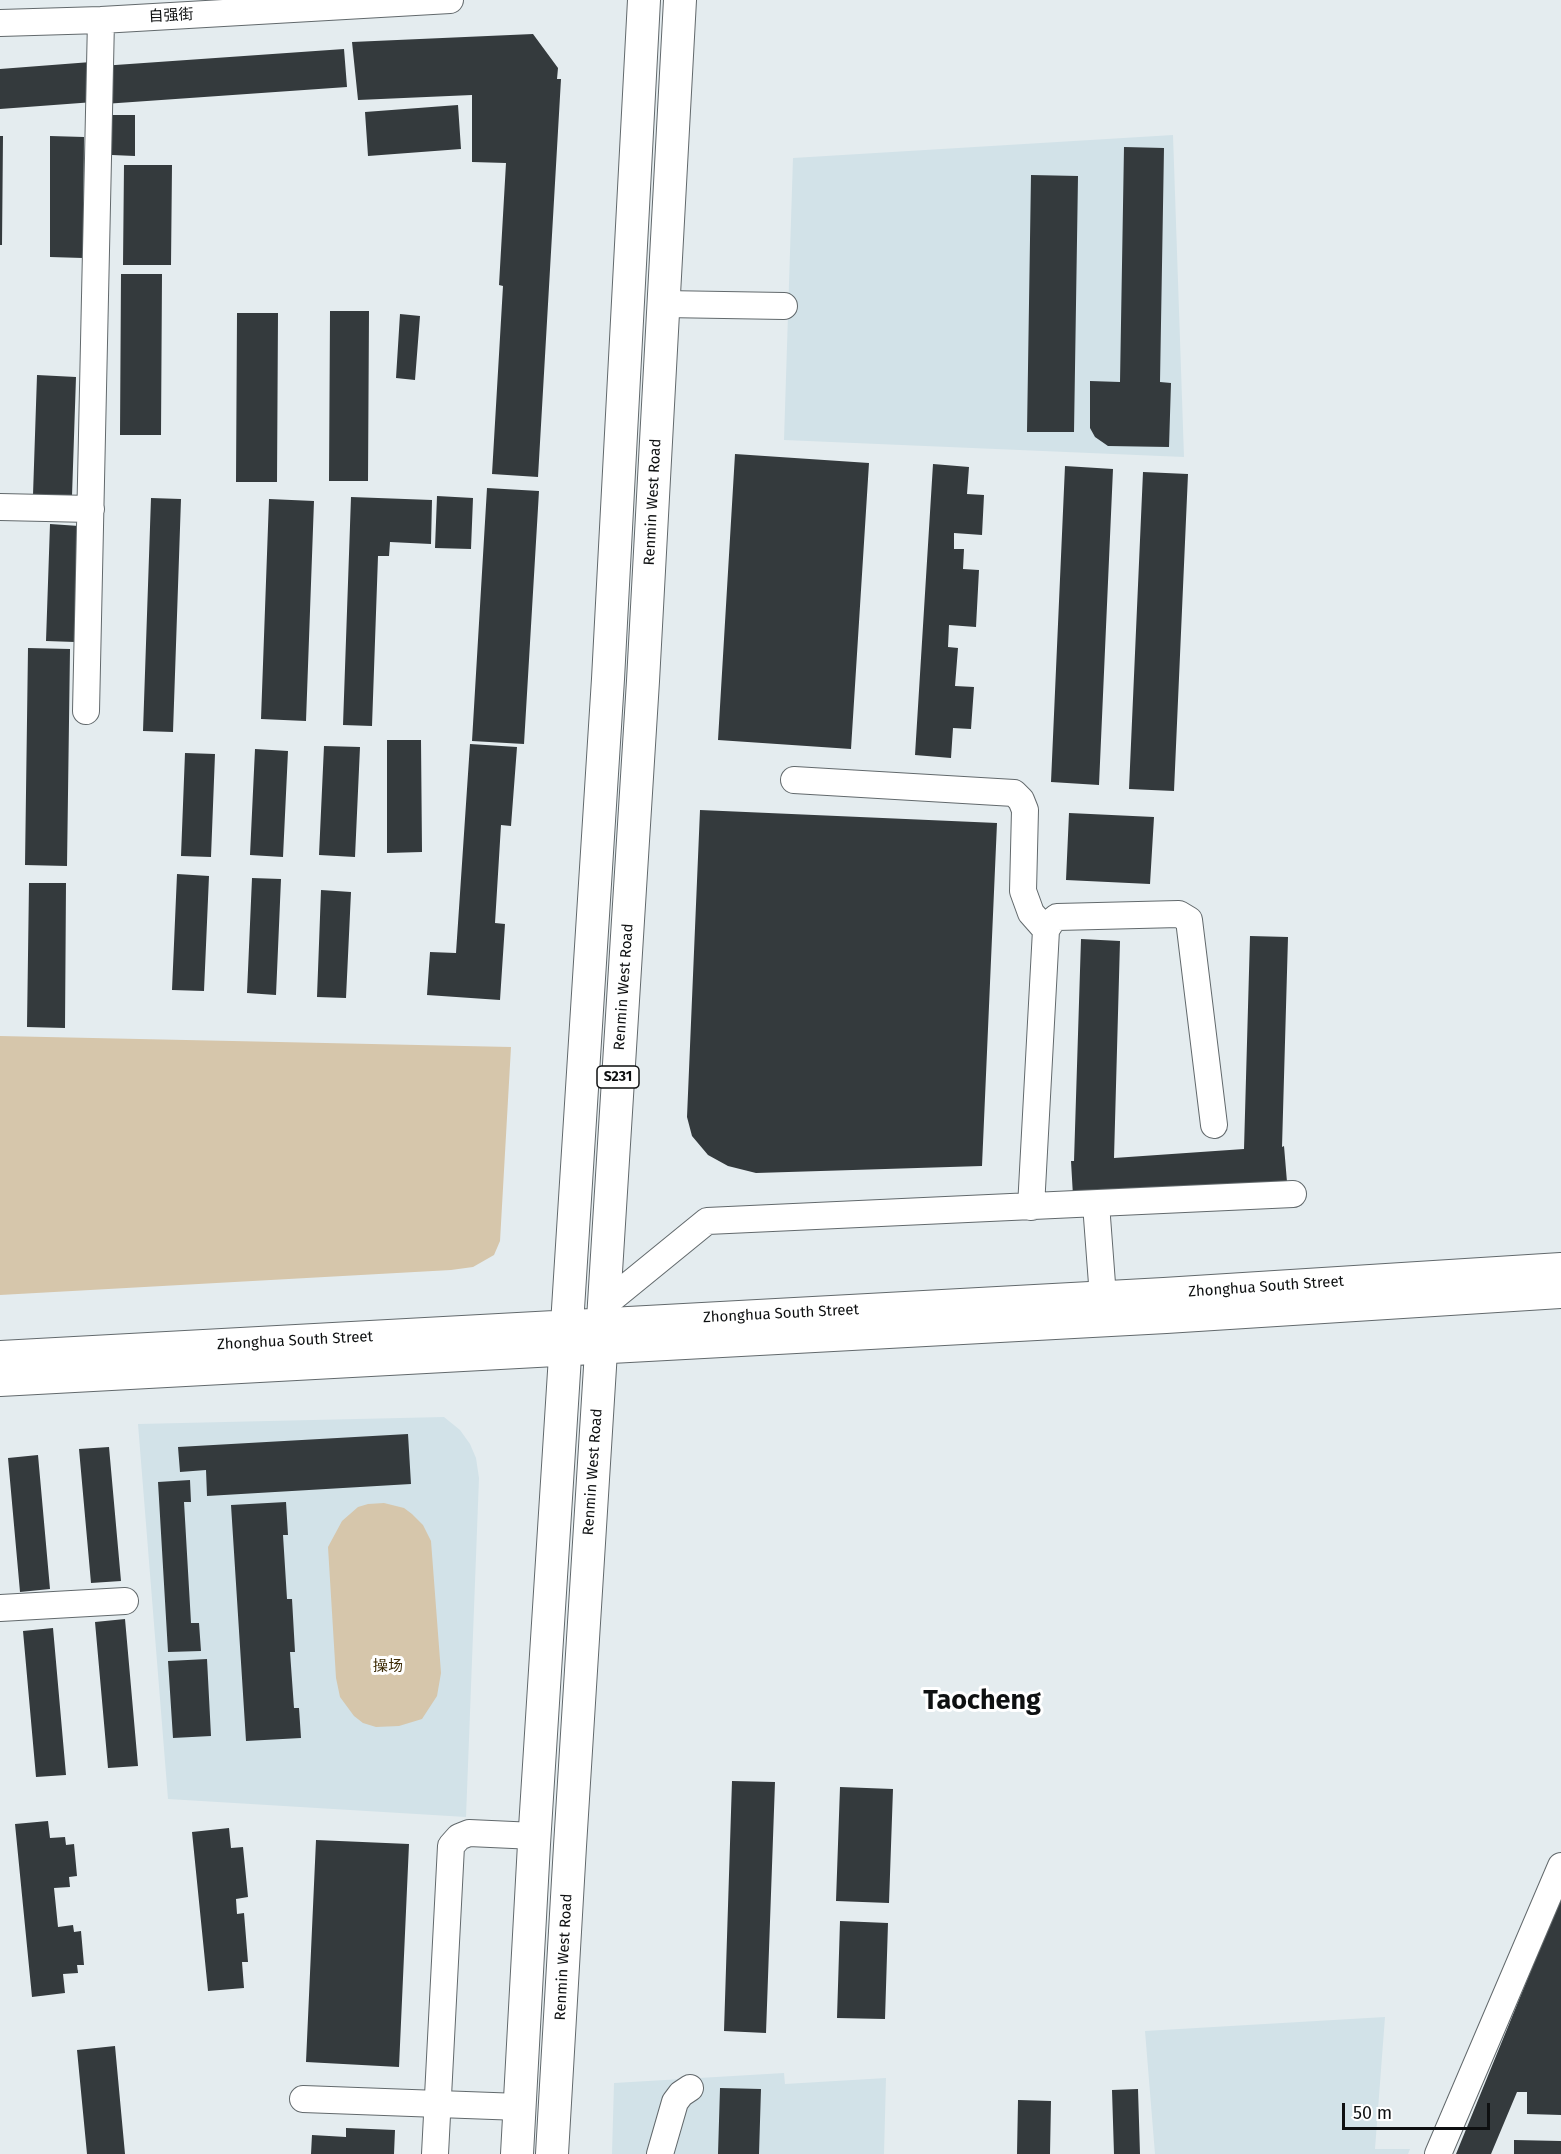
<!DOCTYPE html>
<html>
<head>
<meta charset="utf-8">
<style>
	body { margin:0 }
	#map { position:relative; width:1561px; height:2154px; overflow:hidden; background:#e4ecef; font-family:"Fira Sans",sans-serif }
	canvas { display:block }
	.scale { position:absolute; left:1342px; top:2103px; width:148px; height:27px; box-sizing:border-box; border:3px solid #0e1011; border-top:0; padding-left:8px; font-size:18px; line-height:21px; white-space:nowrap; color:#0e1011; -webkit-text-stroke:4px #fff; paint-order:stroke }
</style>
</head>
<body>
<div id="map">
<canvas width="1561" height="2154"></canvas>
<div class="scale">50 m</div>
</div>
<script>
const ctx = document.querySelector('canvas').getContext('2d');
ctx.lineJoin = 'round';
function fill(path, color) { ctx.fillStyle = color; ctx.fill(path, 'evenodd'); }
const toPath = rows => new Path2D(rows.map(r => 'M' + r).join(''));
function trace(path, color, width, dash) { ctx.strokeStyle = color; ctx.lineWidth = width; ctx.lineCap = dash ? 'butt' : 'round'; ctx.setLineDash(dash || []); ctx.stroke(path); }
function label(font, color, halo, rows, align = 'center') {
  ctx.font = font + ' "Fira Sans","Noto Sans SC",sans-serif'; ctx.lineWidth = 6; ctx.setLineDash([]); ctx.textBaseline = 'middle'; ctx.strokeStyle = halo; ctx.fillStyle = color; for (const [text, x, y, turn = 0] of rows) {
    ctx.save(); ctx.translate(x, y); ctx.rotate((+turn || 0) * Math.PI / 180); ctx.textAlign = isNaN(turn) ? turn : align; if (halo) ctx.strokeText(text, 0, 0); ctx.fillText(text, 0, 0); ctx.restore();
  }
}
fill(toPath([
	[1173,135,1184,457,784,440,793,158],
	[444,1417,460,1430,470,1444,476,1458,479,1478,466,1817,168,1799,138,1424],
	[1385,2017,1375,2149,1410,2149,1408,2154,1155,2154,1145,2031],
	[784,2073,785,2084,886,2078,884,2154,612,2154,614,2083]
]), '#d2e2e8');
fill(toPath([
	[0,1036,511,1047,500,1241,494,1255,473,1267,451,1270,0,1295],
	[384,1503,404,1508,412,1514,423,1525,431,1541,441,1673,437,1696,422,1719,399,1726,376,1727,363,1723,354,1716,340,1697,336,1678,328,1547,342,1521,358,1507,368,1504]
]), '#d6c6ab');
fill(toPath([
	[533,34,558,68,557,79,561,79,538,477,492,474,503,286,499,285,506,163,472,162,472,95,358,100,352,42],
	[344,49,347,87,104,104,101,66],
	[91,62,94,102,0,109,0,69],
	[458,105,461,149,368,156,365,112],
	[112,115,135,115,135,156,112,155],
	[0,136,3,136,2,245,0,245],
	[50,136,84,137,83,258,50,257],
	[1124,147,1164,148,1160,382,1171,383,1169,447,1108,446,1095,437,1090,428,1090,381,1120,382],
	[124,165,172,165,171,265,123,265],
	[1031,175,1078,176,1074,432,1027,432],
	[121,274,162,274,161,435,120,435],
	[330,311,369,311,368,481,329,481],
	[237,313,278,313,277,482,236,482],
	[400,314,420,316,415,380,396,378],
	[37,375,76,377,72,496,33,495],
	[735,454,869,463,851,749,718,740],
	[933,464,969,467,967,494,984,495,982,535,954,533,954,549,964,549,963,569,979,570,976,627,949,625,948,647,958,648,955,686,974,687,971,729,953,728,951,758,915,755],
	[1065,466,1113,469,1099,785,1051,782],
	[1143,472,1188,474,1174,791,1129,789],
	[487,488,539,491,524,744,472,741],
	[437,496,473,498,471,549,435,548],
	[351,497,432,500,431,544,390,542,389,556,378,556,372,726,343,725],
	[151,498,181,499,173,732,143,731],
	[269,499,314,501,306,721,261,719],
	[50,524,79,526,75,642,46,641],
	[28,648,70,649,67,866,25,865],
	[387,740,421,740,422,852,387,853],
	[470,744,517,747,511,826,501,825,495,923,505,924,500,1000,427,995,430,952,456,953],
	[324,746,360,747,355,857,319,855],
	[255,749,288,751,283,857,250,855],
	[185,753,215,754,211,857,181,856],
	[700,810,997,823,982,1166,756,1173,728,1166,708,1155,692,1136,687,1117],
	[1069,813,1154,817,1150,884,1066,880],
	[177,874,209,876,204,991,172,990],
	[252,878,281,879,276,995,247,993],
	[29,883,66,883,65,1028,27,1027],
	[321,890,351,892,346,998,317,997],
	[1250,936,1288,937,1282,1147,1284,1146,1287,1182,1073,1196,1071,1161,1074,1161,1081,939,1120,941,1114,1158,1244,1149],
	[408,1434,411,1484,207,1496,206,1470,180,1472,178,1447],
	[109,1447,121,1581,91,1583,79,1449],
	[38,1455,50,1589,20,1592,8,1458],
	[190,1480,191,1502,184,1502,191,1623,199,1623,201,1651,168,1652,158,1482],
	[286,1502,288,1535,283,1535,287,1599,292,1599,295,1652,290,1652,294,1708,299,1708,301,1738,246,1741,231,1505],
	[125,1619,138,1766,108,1768,95,1622],
	[53,1628,66,1775,36,1777,23,1631],
	[207,1659,211,1736,173,1738,168,1661],
	[732,1781,775,1782,766,2033,724,2031],
	[840,1787,893,1789,889,1903,836,1901],
	[48,1821,50,1838,65,1837,66,1845,74,1844,77,1876,69,1877,70,1887,54,1888,58,1927,73,1925,74,1932,81,1931,84,1965,77,1965,78,1973,63,1974,65,1993,32,1997,15,1824],
	[229,1828,231,1848,243,1847,248,1897,236,1899,237,1914,244,1913,248,1962,242,1962,244,1988,208,1991,192,1832],
	[316,1840,409,1844,399,2067,306,2062],
	[1561,1897,1561,2115,1527,2114,1527,2092,1517,2092,1491,2154,1456,2154],
	[840,1921,888,1923,885,2019,837,2018],
	[115,2046,125,2154,87,2154,77,2050],
	[720,2088,761,2089,759,2154,718,2154],
	[1138,2089,1140,2154,1114,2154,1112,2090],
	[1018,2100,1051,2101,1050,2154,1017,2154],
	[346,2128,395,2130,394,2154,311,2154,312,2135,346,2137],
	[1514,2140,1561,2141,1561,2154,1514,2154]
]), '#343a3d');
const minor = toPath([
	[0,23,101,20,450,0],
	[664,304,784,306],
	[0,507,91,509],
	[86,711,101,20],
	[794,780,1014,793,1021,800,1025,810,1023,891,1031,913,1046,930],
	[1096,1204,1103,1297],
	[1031,1207,1046,930,1051,922,1057,917,1179,914,1189,920,1214,1125],
	[604,1305,707,1221,1293,1194],
	[0,1608,125,1601],
	[303,2099,520,2107],
	[435,2154,451,1846,459,1837,469,1833,535,1836],
	[660,2154,675,2102,681,2094,690,2088],
	[1438,2154,1561,1866]
]);
const major = toPath([
	[0,1357,1164,1294,1561,1269],
	[0,1380,1166,1317,1561,1292],
	[517,2154,534,1844,608,679,644,0],
	[552,2154,570,1846,643,681,680,0]
]);
trace(minor, '#62696c', 28);
trace(major, '#62696c', 34);
trace(minor, '#fff', 26);
trace(major, '#fff', 32);
for (const [x, y, w] of [
	[618,1077,42]
]) { const box = new Path2D(); box.roundRect(x - w / 2, y - 11, w, 22, 4.5); ctx.fillStyle = '#fff'; ctx.fill(box); trace(box, '#0e1011', 1.5); }
label('bold 14px', '#0e1011', null, [
	["S231",618,1077]
]);
label('15px', '#0e1011', '#fff', [
	["自强街",171,16,-3],
	["Renmin West Road",653,502,-87],
	["Renmin West Road",624,987,-86],
	["Zhonghua South Street",1266,1287,-4],
	["Zhonghua South Street",781,1314,-3],
	["Zhonghua South Street",295,1341,-3],
	["Renmin West Road",593,1472,-86],
	["Renmin West Road",564,1957,-87]
]);
label('15px', '#3d2b05', '#fff', [
	["操场",388,1667]
]);
label('bold 27px', '#0e1011', '#fff', [
	["Taocheng",982,1701]
]);
</script>
</body>
</html>
